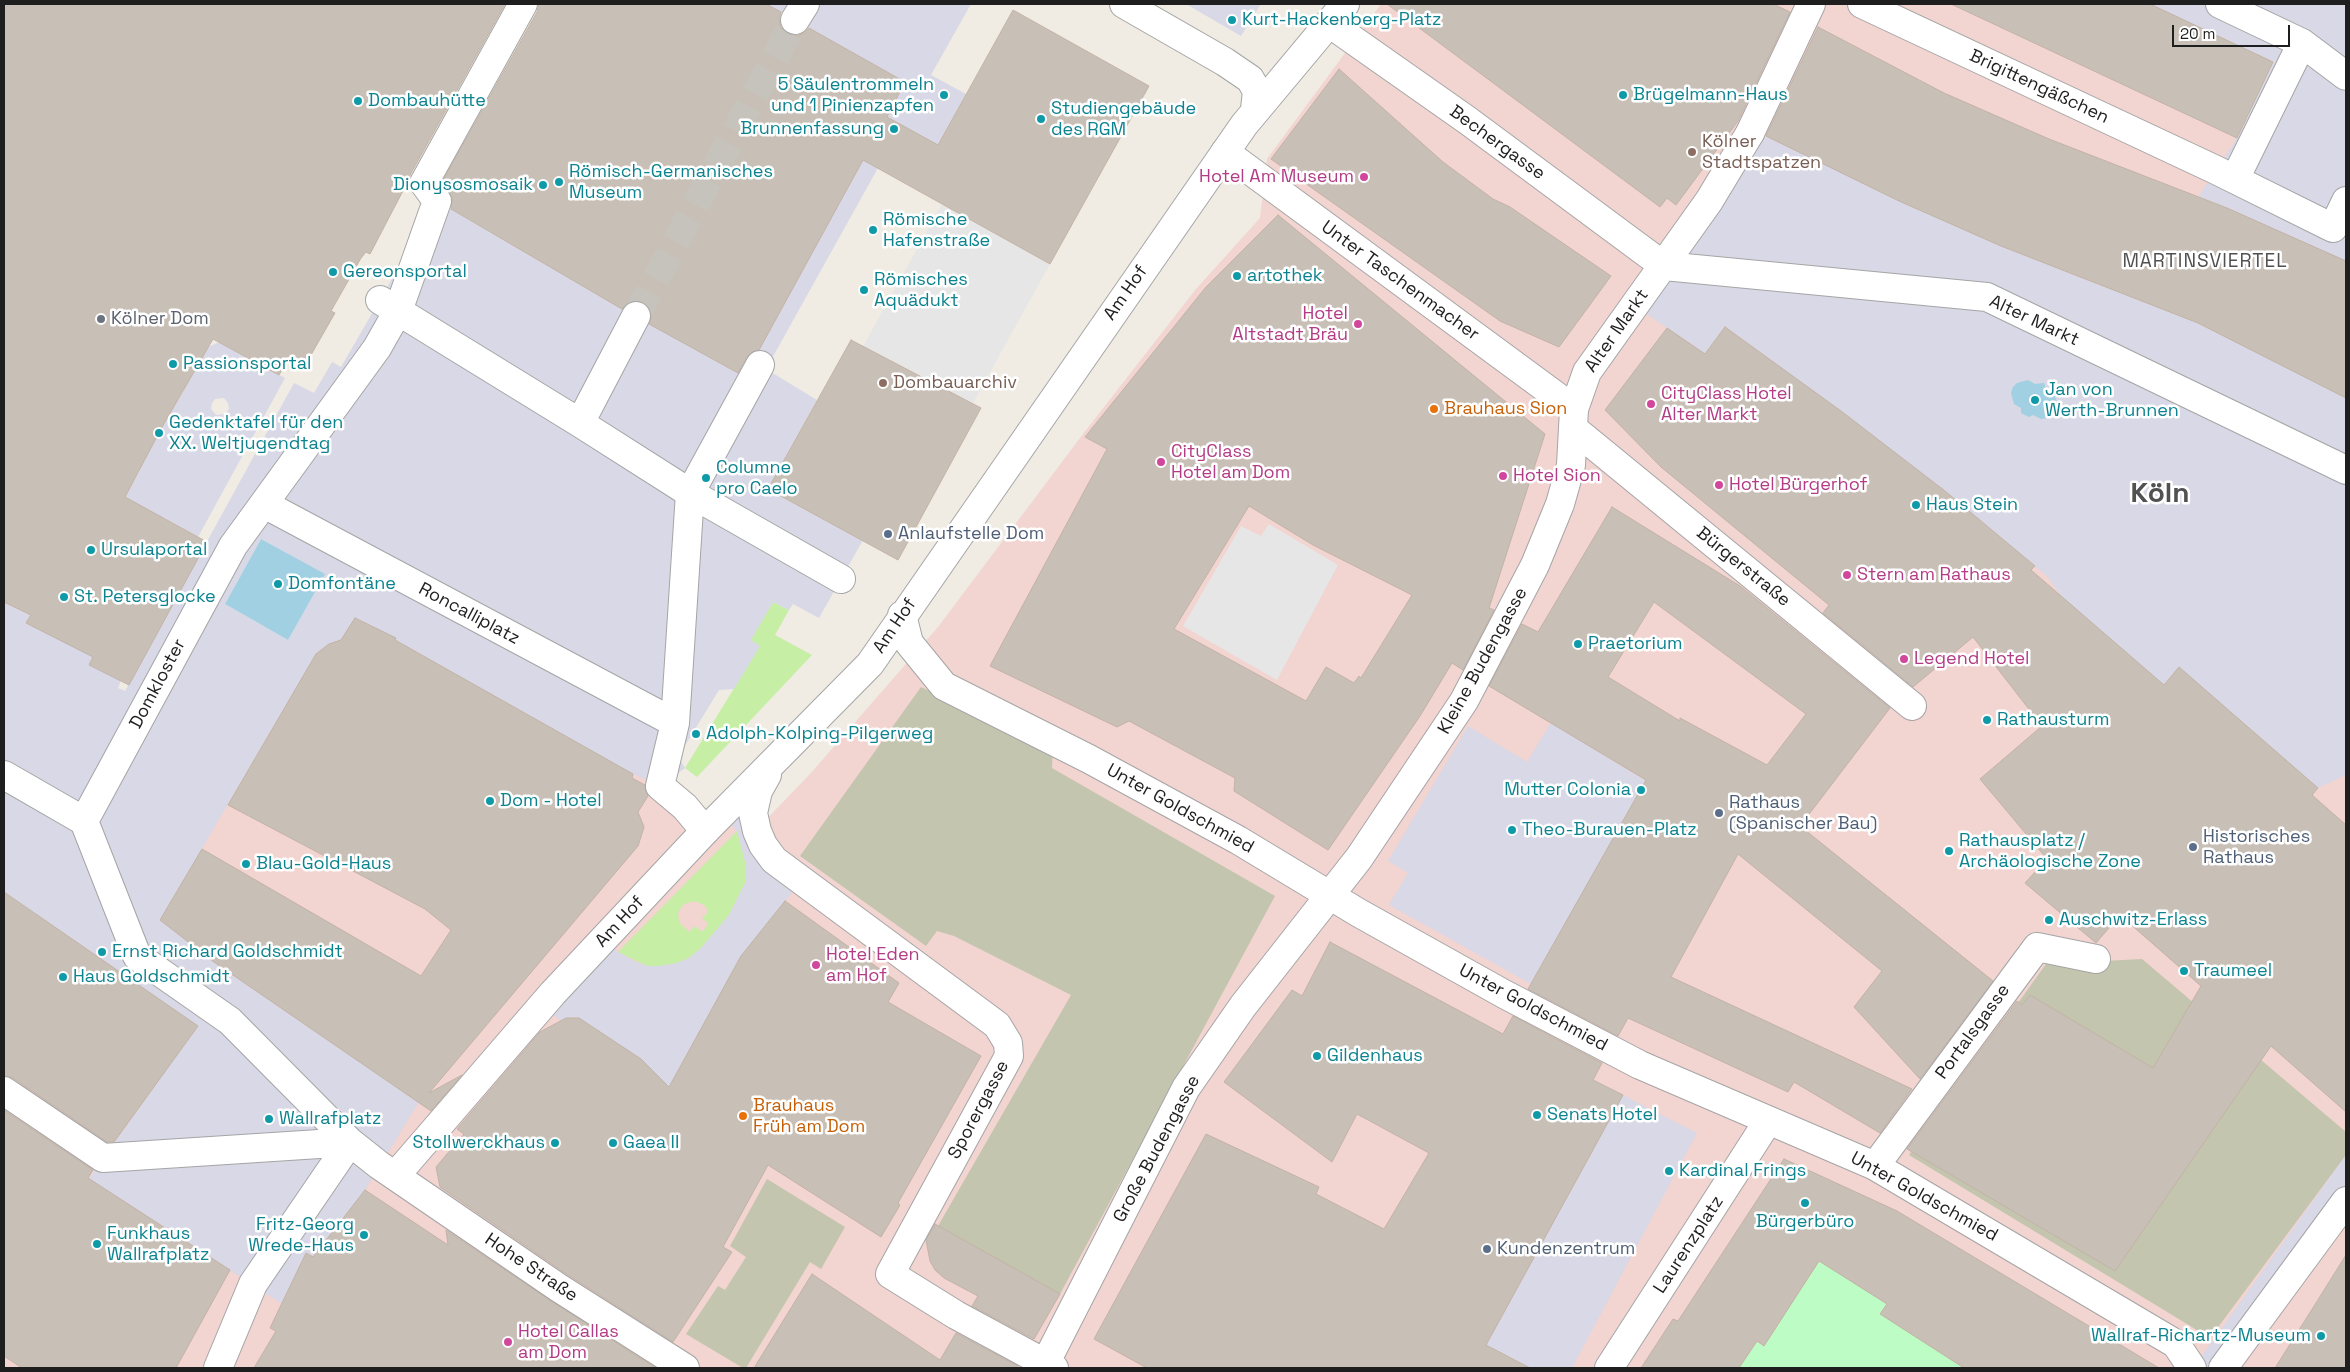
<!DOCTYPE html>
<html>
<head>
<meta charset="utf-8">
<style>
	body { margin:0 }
	#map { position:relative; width:2350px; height:1372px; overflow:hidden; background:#f0ece3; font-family:"Space Grotesk",sans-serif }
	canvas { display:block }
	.frame { position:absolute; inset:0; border:5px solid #1e1e1e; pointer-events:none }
	.scale { position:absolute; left:2172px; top:25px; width:118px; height:22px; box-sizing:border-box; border:2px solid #1e1e1e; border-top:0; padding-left:6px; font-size:15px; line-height:18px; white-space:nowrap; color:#1e1e1e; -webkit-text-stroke:4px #fff; paint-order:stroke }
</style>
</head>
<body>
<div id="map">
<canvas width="2350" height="1372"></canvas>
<div class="frame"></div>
<div class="scale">20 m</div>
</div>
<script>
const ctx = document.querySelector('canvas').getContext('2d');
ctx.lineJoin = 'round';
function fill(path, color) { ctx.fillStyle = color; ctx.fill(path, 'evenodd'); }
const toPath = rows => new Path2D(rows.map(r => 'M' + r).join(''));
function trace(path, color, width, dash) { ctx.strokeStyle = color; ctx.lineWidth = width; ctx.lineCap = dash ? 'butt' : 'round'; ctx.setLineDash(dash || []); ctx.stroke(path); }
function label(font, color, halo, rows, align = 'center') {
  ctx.font = font + ' "Space Grotesk",sans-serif'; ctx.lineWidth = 5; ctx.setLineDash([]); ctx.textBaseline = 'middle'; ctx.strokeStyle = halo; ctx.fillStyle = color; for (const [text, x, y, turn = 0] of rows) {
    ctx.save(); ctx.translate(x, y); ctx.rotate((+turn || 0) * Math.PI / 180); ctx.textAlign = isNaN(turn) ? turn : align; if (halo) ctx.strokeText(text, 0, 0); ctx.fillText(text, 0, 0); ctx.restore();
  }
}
fill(toPath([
	[1381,4,2346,4,2346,1368,4,1368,4,958,44,903,313,642,353,606,638,764,710,821,757,829,811,773,938,627,1083,434,1196,289,1260,218,1267,159]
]), '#f2d4d1');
fill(toPath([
	[921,687,1053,747,1052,768,1275,896,1060,1294,938,1226,1071,995,954,936,937,931,926,946,800,856],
	[2142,959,2346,1132,2346,1155,2210,1338,1909,1155,2046,964],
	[767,1179,845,1227,821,1269,810,1262,746,1368,743,1368,686,1334,718,1286,725,1290,746,1257,730,1246]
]), '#c4c5ae');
fill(toPath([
	[773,602,789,610,775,635,812,655,697,777,685,768,760,646,750,640],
	[737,831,746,865,745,884,729,915,701,948,689,958,677,963,661,966,647,966,618,952],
	[694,901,704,905,707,909,708,912,702,918,707,922,707,926,703,931,699,930,695,926,689,932,679,922,678,912,684,904]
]), '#c6eea5');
fill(toPath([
	[1820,1260,1887,1304,1881,1314,1964,1368,1739,1368,1757,1342,1764,1346]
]), '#bdfdc5');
fill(toPath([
	[942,204,1050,264,973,403,863,346],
	[1269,524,1338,565,1277,680,1183,626,1241,526,1261,536]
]), '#e6e6e6');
fill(toPath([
	[766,4,971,4,931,75,966,94,931,157,929,161,893,141,766,369,817,400,768,489,863,540,819,618,793,604,789,610,773,602,751,640,760,646,734,689,719,690,678,757,685,768,660,786,633,774,395,640,396,638,357,619,355,618,341,640,329,644,316,654,160,920,213,961,419,1102,365,1190,313,1257,306,1253,282,1304,89,1179,197,1026,4,892,4,592,37,608,27,623,32,625,34,622,42,627,41,630,47,633,51,621,57,624,59,621,65,625,64,629,69,632,70,629,75,629,78,625,74,624,79,617,82,618,84,614,79,606,88,596,85,590,74,587,81,573,85,575,92,570,88,562,103,535,105,534,112,538,111,540,116,543,120,540,123,542,124,538,122,536,126,528,129,530,131,526,128,524,129,520,116,515,117,513,113,511,115,508,111,501,114,494,118,495,121,490,118,485,109,482,116,469,135,479,141,467,123,458,138,429,156,438,162,427,144,417,159,390,178,400,184,389,165,378,180,350,199,360,206,348,219,342,285,378,198,537,164,518,137,566,142,570,89,665,103,672,106,667,123,676,118,688,125,691,294,383,314,393,332,362,341,367,437,201,636,316,743,376,905,82],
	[224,398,228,403,229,409,225,414,216,415,211,409,212,403,215,399],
	[261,539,324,574,288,640,225,604],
	[1186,4,1261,4,1241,36],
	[2150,4,2346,4,2346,261,2198,197,2237,138,2273,62],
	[1750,133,1770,138,1901,202,2006,248,2176,314,2220,333,2346,397,2346,775,2318,788,2179,667,2164,685,2063,598,2047,576,1989,531,1945,491,1726,327,1705,354,1635,306],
	[2028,380,2055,396,2041,419,2033,415,2021,413,2021,408],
	[1550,724,1553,724,1646,781,1531,984,1389,905,1408,873,1388,861,1468,726,1527,762],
	[739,797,792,893,741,956,659,1106,641,1059,579,1018,573,1017,561,1021,542,1006,602,942,634,961,647,966,660,966,677,963,689,958,701,948,729,915,745,883,746,865,737,831,722,814],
	[1623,1095,1697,1133,1572,1368,1530,1368,1486,1345],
	[2346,1155,2346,1201,2223,1368,2193,1368]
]), '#d8d8e6');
fill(toPath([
	[2028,380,2035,384,2044,383,2047,391,2055,396,2058,407,2053,417,2041,419,2033,415,2029,417,2021,413,2021,408,2014,404,2011,393,2013,387,2017,383],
	[261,539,325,574,288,640,225,604]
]), '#a0d0e1');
const building = toPath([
	[4,4,505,4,410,175,409,186,406,185,370,254,366,252,361,258,331,311,335,313,304,367,288,359,279,375,213,339,162,427,125,497,207,542,129,685,89,665,93,657,26,623,31,615,4,602,4,4],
	[539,4,766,4,781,12,779,19,781,27,787,33,794,36,802,34,809,28,905,82,887,117,938,145,1013,10,1149,86,1050,264,863,160,759,350,752,352,747,357,738,373,649,324,652,315,649,307,644,302,635,300,627,303,622,309,451,209,452,198,442,182,537,12,539,4],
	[1387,4,1773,4,1790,12,1738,121,1676,205,1667,198,1660,207,1387,4],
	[1951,4,2150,4,2273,62,2237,138,1951,4],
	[1818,27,1944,93,2049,139,2227,208,2346,261,2346,398,2198,323,2001,246,1899,201,1766,136,1818,27],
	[1339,69,1443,162,1493,199,1510,207,1611,276,1559,347,1500,321,1271,159,1339,69],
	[1278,215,1545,434,1489,608,1494,610,1463,670,1452,663,1420,716,1328,850,1234,791,1235,778,1129,721,1117,727,990,666,1107,449,1085,437,1206,287,1278,215],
	[1249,506,1313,545,1412,595,1361,678,1359,676,1354,683,1326,667,1306,701,1174,629,1249,506],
	[1725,327,1841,411,1945,491,2035,566,2031,570,2164,685,2179,667,2318,788,2312,795,2346,825,2346,1112,2271,1046,2115,1271,1907,1149,2017,1001,2022,1005,2030,995,2153,1068,2201,986,2120,915,2096,943,2025,883,2047,859,1980,779,2042,726,1973,637,1913,687,1823,613,1829,605,1661,467,1605,410,1667,328,1705,354,1725,327],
	[851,340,981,408,898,560,768,489,851,340],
	[1612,507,1740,586,1890,708,1800,826,1993,981,1920,1079,1854,1007,1882,971,1738,854,1671,977,1912,1089,1880,1133,1794,1082,1788,1092,1628,1018,1618,1036,1528,989,1646,780,1489,686,1522,624,1538,632,1612,507],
	[1654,602,1806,714,1767,765,1680,718,1680,721,1608,677,1654,602],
	[355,618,396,638,395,640,633,774,632,778,645,785,648,796,638,812,644,827,638,846,429,1093,462,1075,431,1111,214,962,160,920,202,849,421,976,451,930,425,909,228,805,316,654,329,644,341,640,355,618],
	[4,892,198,1026,114,1142,107,1142,13,1078,4,1076,4,892],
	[785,901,899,983,888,1002,981,1056,898,1203,900,1205,881,1237,768,1165,723,1247,732,1252,673,1342,568,1275,440,1187,436,1167,464,1134,457,1129,540,1032,566,1018,579,1018,641,1059,669,1087,741,956,785,901],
	[1330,942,1503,1034,1513,1016,1602,1063,1593,1080,1623,1095,1486,1345,1530,1368,1147,1368,1094,1339,1206,1134,1319,1187,1316,1194,1384,1229,1429,1153,1357,1114,1332,1162,1224,1082,1292,990,1302,996,1330,942],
	[4,1110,93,1170,88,1178,230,1270,176,1368,22,1368,4,1356,4,1110],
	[1784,1159,1897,1211,2159,1368,1964,1368,1880,1314,1887,1304,1819,1261,1764,1346,1757,1341,1739,1368,1641,1368,1673,1319,1678,1321,1784,1159],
	[365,1190,448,1245,446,1230,551,1301,656,1368,254,1368,276,1331,270,1328,306,1253,313,1257,365,1190],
	[935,1224,1060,1294,1034,1339,972,1306,978,1296,944,1278,935,1270,930,1261,926,1240,935,1224],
	[2346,1255,2346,1368,2275,1368,2316,1303,2346,1255],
	[812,1274,940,1360,956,1333,1018,1366,1017,1368,754,1368,812,1274]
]);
fill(building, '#c8bfb6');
trace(building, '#c3b3a5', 1);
trace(toPath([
	[636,316,795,20]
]), '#c6c3bc', 28, [28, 14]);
const pedestrian = toPath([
	[1862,4,2216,170,2333,228,2346,201],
	[2220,4,2302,43,2346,76],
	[795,20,805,4],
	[1750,133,1811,4],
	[1225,152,1574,409],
	[2235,179,2302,43],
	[1664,266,1987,297,2346,470],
	[380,300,580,423,690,493,841,579],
	[580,423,636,316],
	[264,504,675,723],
	[4,775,84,821,233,546,377,348,398,311,437,201,424,183,523,4],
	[84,821,137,956,230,1021,350,1142,379,1165,559,1288,685,1368],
	[4,1091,103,1158,350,1142],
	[396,1175,553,993,705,831,685,807,660,786,675,723,690,493,760,365],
	[218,1368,253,1284,350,1142]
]);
const minor = toPath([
	[1124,4,1225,62,1250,79,1257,91,1255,109],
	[1329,23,1467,120,1664,266],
	[1574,429,1912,706],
	[902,615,909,643,944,686,1089,759,1238,840,1359,913,1504,994,1640,1065,1875,1166,2176,1344,2192,1368],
	[767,775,758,791,753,813,757,831,763,845,774,860,997,1025,1008,1043,1009,1056,890,1274,956,1315,1054,1368],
	[705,831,870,664,1244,125,1345,4],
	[1875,1166,2037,947,2096,959],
	[1045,1364,1186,1088,1243,1006,1359,858,1464,701,1535,565,1560,504,1571,465,1574,409,1587,372,1709,201,1750,133],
	[1609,1368,1768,1121],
	[2223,1368,2346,1201]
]);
trace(pedestrian, '#a5a5a5', 30);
trace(minor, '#a5a5a5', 30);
trace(pedestrian, '#fff', 28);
trace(minor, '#fff', 28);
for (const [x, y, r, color] of [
	[1232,20,5,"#0f9aa8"],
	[944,95,5,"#0f9aa8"],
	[1623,95,5,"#0f9aa8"],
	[358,101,5,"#0f9aa8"],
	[1041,119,5,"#0f9aa8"],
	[894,129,5,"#0f9aa8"],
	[1692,152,5,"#8d6e63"],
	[1364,177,5,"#d1479c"],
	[559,182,5,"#0f9aa8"],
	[543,185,5,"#0f9aa8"],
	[873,230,5,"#0f9aa8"],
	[333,272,5,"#0f9aa8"],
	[1237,276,5,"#0f9aa8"],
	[864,290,5,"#0f9aa8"],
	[101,319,5,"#6b7280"],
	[1358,324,5,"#d1479c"],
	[173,364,5,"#0f9aa8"],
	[883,383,5,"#8d6e63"],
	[2035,400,5,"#0f9aa8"],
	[1651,404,5,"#d1479c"],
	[1434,409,5,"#e8710a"],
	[159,433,5,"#0f9aa8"],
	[1161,462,5,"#d1479c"],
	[1503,476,5,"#d1479c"],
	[706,478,5,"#0f9aa8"],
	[1719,485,5,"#d1479c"],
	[1916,505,5,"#0f9aa8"],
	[888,534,5,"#5c6f8a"],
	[91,550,5,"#0f9aa8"],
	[1847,575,5,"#d1479c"],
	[278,584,5,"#0f9aa8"],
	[64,597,5,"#0f9aa8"],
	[1578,644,5,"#0f9aa8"],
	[1904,659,5,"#d1479c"],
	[1987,720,5,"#0f9aa8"],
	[696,734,5,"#0f9aa8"],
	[1641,790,5,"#0f9aa8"],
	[490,801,5,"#0f9aa8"],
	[1719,813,5,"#5c6f8a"],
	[1512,830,5,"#0f9aa8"],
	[2193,847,5,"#5c6f8a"],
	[1949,851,5,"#0f9aa8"],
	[246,864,5,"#0f9aa8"],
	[2049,920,5,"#0f9aa8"],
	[102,952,5,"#0f9aa8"],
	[816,965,5,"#d1479c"],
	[2184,971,5,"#0f9aa8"],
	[63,977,5,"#0f9aa8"],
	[1317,1056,5,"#0f9aa8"],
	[1537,1115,5,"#0f9aa8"],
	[743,1116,5,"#e8710a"],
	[269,1119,5,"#0f9aa8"],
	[555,1143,5,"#0f9aa8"],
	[613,1143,5,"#0f9aa8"],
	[1669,1171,5,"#0f9aa8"],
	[1805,1203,5,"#0f9aa8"],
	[364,1235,5,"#0f9aa8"],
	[97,1244,5,"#0f9aa8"],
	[1487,1249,5,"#5c6f8a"],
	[2321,1336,5,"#0f9aa8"],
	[508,1342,5,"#d1479c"]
]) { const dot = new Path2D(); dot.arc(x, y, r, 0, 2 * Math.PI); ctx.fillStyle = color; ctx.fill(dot); trace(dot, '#fff', 2); }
label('18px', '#0d838f', '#fff', [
	["Kurt-Hackenberg-Platz",1242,20],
	["5 Säulentrommeln",934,85,"right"],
	["und 1 Pinienzapfen",934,106,"right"],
	["Brügelmann-Haus",1633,95],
	["Dombauhütte",368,101],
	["Studiengebäude",1051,109],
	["des RGM",1051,130],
	["Brunnenfassung",884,129,"right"],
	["Römisch-Germanisches",569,172],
	["Museum",569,193],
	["Dionysosmosaik",533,185,"right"],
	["Römische",883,220],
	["Hafenstraße",883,241],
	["Gereonsportal",343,272],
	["artothek",1247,276],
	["Römisches",874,280],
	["Aquädukt",874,301],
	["Passionsportal",183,364],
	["Jan von",2045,390],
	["Werth-Brunnen",2045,411],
	["Gedenktafel für den",169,423],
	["XX. Weltjugendtag",169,444],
	["Columne",716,468],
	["pro Caelo",716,489],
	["Haus Stein",1926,505],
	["Ursulaportal",101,550],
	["Domfontäne",288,584],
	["St. Petersglocke",74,597],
	["Praetorium",1588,644],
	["Rathausturm",1997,720],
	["Adolph-Kolping-Pilgerweg",706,734],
	["Mutter Colonia",1631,790,"right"],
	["Dom - Hotel",500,801],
	["Theo-Burauen-Platz",1522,830],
	["Rathausplatz /",1959,841],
	["Archäologische Zone",1959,862],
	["Blau-Gold-Haus",256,864],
	["Auschwitz-Erlass",2059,920],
	["Ernst Richard Goldschmidt",112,952],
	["Traumeel",2194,971],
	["Haus Goldschmidt",73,977],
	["Gildenhaus",1327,1056],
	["Senats Hotel",1547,1115],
	["Wallrafplatz",279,1119],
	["Stollwerckhaus",545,1143,"right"],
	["Gaea II",623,1143],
	["Kardinal Frings",1679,1171],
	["Bürgerbüro",1805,1222,"center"],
	["Fritz-Georg",354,1225,"right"],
	["Wrede-Haus",354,1246,"right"],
	["Funkhaus",107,1234],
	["Wallrafplatz",107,1255],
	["Wallraf-Richartz-Museum",2311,1336,"right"]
], 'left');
label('18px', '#1e1e1e', '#fff', [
	["Brigittengäßchen",2039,87,25],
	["Bechergasse",1497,143,36],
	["Unter Taschenmacher",1400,281,36],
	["Am Hof",1126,293,-55],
	["Alter Markt",2034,321,25],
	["Alter Markt",1617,331,-55],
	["Bürgerstraße",1743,567,39],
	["Roncalliplatz",469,614,28],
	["Am Hof",895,626,-56],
	["Kleine Budengasse",1483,661,-61],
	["Domkloster",158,684,-62],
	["Unter Goldschmied",1180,809,29],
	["Am Hof",620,922,-47],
	["Unter Goldschmied",1533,1008,28],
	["Portalsgasse",1973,1032,-54],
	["Sporergasse",979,1110,-62],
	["Große Budengasse",1157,1149,-62],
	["Unter Goldschmied",1924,1197,29],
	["Laurenzplatz",1689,1245,-57],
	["Hohe Straße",531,1268,34]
]);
label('18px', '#785e54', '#fff', [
	["Kölner",1702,142],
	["Stadtspatzen",1702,163],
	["Dombauarchiv",893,383]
], 'left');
label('18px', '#b23c85', '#fff', [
	["Hotel Am Museum",1354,177,"right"],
	["Hotel",1348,314,"right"],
	["Altstadt Bräu",1348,335,"right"],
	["CityClass Hotel",1661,394],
	["Alter Markt",1661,415],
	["CityClass",1171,452],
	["Hotel am Dom",1171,473],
	["Hotel Sion",1513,476],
	["Hotel Bürgerhof",1729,485],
	["Stern am Rathaus",1857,575],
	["Legend Hotel",1914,659],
	["Hotel Eden",826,955],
	["am Hof",826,976],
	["Hotel Callas",518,1332],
	["am Dom",518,1353]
], 'left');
label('18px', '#5b616d', '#fff', [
	["Kölner Dom",111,319]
], 'left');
label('18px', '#c56008', '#fff', [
	["Brauhaus Sion",1444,409],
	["Brauhaus",753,1106],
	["Früh am Dom",753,1127]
], 'left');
label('18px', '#4e5e75', '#fff', [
	["Anlaufstelle Dom",898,534],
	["Rathaus",1729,803],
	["(Spanischer Bau)",1729,824],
	["Historisches",2203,837],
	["Rathaus",2203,858],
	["Kundenzentrum",1497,1249]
], 'left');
ctx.letterSpacing = '1px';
label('19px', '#515151', '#fff', [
	["MARTINSVIERTEL",2205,262]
]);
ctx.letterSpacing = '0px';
label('bold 28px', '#515151', '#fff', [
	["Köln",2160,494]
]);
</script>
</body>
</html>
